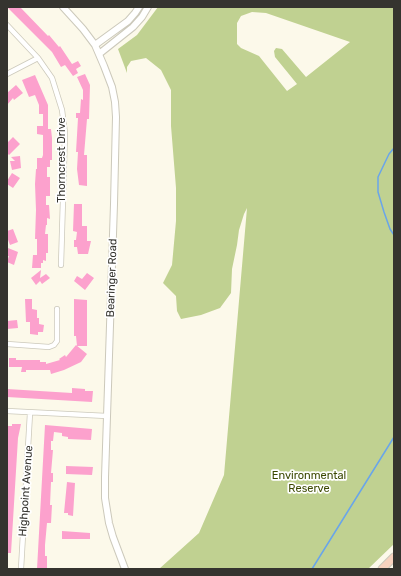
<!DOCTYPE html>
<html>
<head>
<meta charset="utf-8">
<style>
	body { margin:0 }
	#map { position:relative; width:401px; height:576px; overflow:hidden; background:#fcf9ea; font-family:Rubik,sans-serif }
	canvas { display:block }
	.frame { position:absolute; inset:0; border:8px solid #35342f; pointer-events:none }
</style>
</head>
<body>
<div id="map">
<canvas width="401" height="576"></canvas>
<div class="frame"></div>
</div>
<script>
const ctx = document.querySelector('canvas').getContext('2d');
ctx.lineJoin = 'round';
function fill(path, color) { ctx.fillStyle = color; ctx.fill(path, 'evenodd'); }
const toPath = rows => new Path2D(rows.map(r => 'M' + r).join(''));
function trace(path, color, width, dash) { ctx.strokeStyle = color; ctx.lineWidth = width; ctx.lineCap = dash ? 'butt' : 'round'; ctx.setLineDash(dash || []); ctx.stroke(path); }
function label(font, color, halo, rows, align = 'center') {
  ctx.font = font + ' Rubik,sans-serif'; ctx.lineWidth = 3.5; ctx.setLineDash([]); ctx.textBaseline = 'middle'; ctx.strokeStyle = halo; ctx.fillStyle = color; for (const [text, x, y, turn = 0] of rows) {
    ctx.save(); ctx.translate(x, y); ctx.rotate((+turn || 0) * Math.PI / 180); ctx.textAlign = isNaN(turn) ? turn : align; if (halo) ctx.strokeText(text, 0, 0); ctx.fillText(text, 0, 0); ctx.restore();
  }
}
fill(toPath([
	[158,7,394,7,394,544,368,569,159,569,199,533,224,475,247,208,244,214,239,230,237,245,232,269,231,293,220,308,201,315,181,319,177,311,176,296,163,283,172,265,176,221,176,188,171,126,171,90,161,70,146,58,131,61,127,67,127,73,118,49,137,35],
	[252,12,266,13,350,42,306,77,282,49,276,48,274,51,275,57,297,84,287,91,259,56,241,48,237,44,237,23,241,16]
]), '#c0d191');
trace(toPath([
	[394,148,389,154,378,177,378,192,384,212,390,229,394,235],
	[312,569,394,437]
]), '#69a5ea', 1.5);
fill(toPath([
	[7,7,20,7,48,36,49,35,59,47,60,46,72,64,78,61,81,66,76,69,78,73,73,76,65,65,61,67,52,52],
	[85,74,90,85,89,119,87,119,84,155,87,155,87,186,79,185,77,169,78,152,76,152,78,118,76,118,76,113,80,113,81,99,83,100,83,90,77,77],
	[35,75,48,105,48,129,51,129,52,138,52,160,50,160,50,167,47,167,47,177,50,177,50,196,46,196,46,205,49,205,50,219,47,218,47,225,46,225,45,234,48,234,48,253,46,253,46,261,43,260,43,263,41,263,41,268,32,268,33,255,37,255,37,239,35,239,36,210,35,184,36,169,37,169,37,158,42,158,43,155,43,135,37,134,37,126,43,126,43,114,39,114,39,105,35,95,29,97,22,80],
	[16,85,23,93,14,100,13,98,7,105,7,93],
	[13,137,20,144,9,155,7,153,7,143],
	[20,156,21,168,12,170,10,161,15,161,11,157],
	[12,173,20,178,13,188,7,184,7,181],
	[74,204,82,204,82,226,87,226,87,241,91,241,88,254,78,254,77,247,74,247,74,240,76,240,77,232,73,231],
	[13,229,18,242,10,245,7,237,7,231],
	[8,248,18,252,14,265,7,262,9,256,7,256],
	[41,270,40,278,46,274,50,278,42,284,40,281,36,285,31,278],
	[87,273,94,278,85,290,74,281,77,276,82,279],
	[25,299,32,299,32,309,37,310,37,318,39,318,39,324,44,325,43,332,38,332,38,335,30,334,30,322,26,322],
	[74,299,87,300,87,346,77,346,76,336,74,336],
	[17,320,18,328,7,329,7,321],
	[76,345,87,354,81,362,64,370,51,374,50,370,26,370,26,372,21,372,22,367,9,367,9,358,16,358,16,360,40,360,40,362,46,362,46,364,60,360,59,359,65,355,66,357],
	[72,388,85,389,85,391,93,391,92,402,7,397,7,389,72,393],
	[12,424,21,424,18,438,11,553,7,553,7,426,12,426],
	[45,425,92,429,91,440,68,439,68,437,62,436,62,433,54,432,53,441,51,441,51,450,53,450,51,473,53,473,53,482,51,482,50,505,52,505,51,523,47,523,45,545,45,556,47,556,47,569,37,569],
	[66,466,93,467,92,475,66,474],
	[67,482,75,483,73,516,68,515,68,513,64,513],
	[62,531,90,533,90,539,62,539]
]), '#fca1cd');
const minor = toPath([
	[7,25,38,58,52,78,62,110,65,133,61,265],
	[7,74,38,58],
	[7,344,49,347,54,345,57,341,57,309],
	[7,411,107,416],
	[21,569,30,413]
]);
const tertiary = toPath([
	[63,7,83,29,95,45,104,66,112,87,115,102,116,117,114,204,105,477,105,498,109,523,113,537,125,569],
	[95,45,128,21,135,13,139,7],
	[99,54,133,27,142,17,148,7]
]);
const secondary = toPath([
	[382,569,394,557]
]);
trace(minor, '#ccc9bb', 6);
trace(tertiary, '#ccc9bb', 8);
trace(secondary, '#ccc9bb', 9);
trace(minor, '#fff', 4.5);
trace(tertiary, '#fff', 6);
trace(secondary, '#f7d2be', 7);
label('11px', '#35342f', '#fff', [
	["Thorncrest Drive",62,160,-90],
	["Bearinger Road",112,278,-88],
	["Highpoint Avenue",26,491,-86]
]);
label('11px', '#3b4801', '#fff', [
	["Environmental",309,476],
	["Reserve",309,489]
]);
</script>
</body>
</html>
